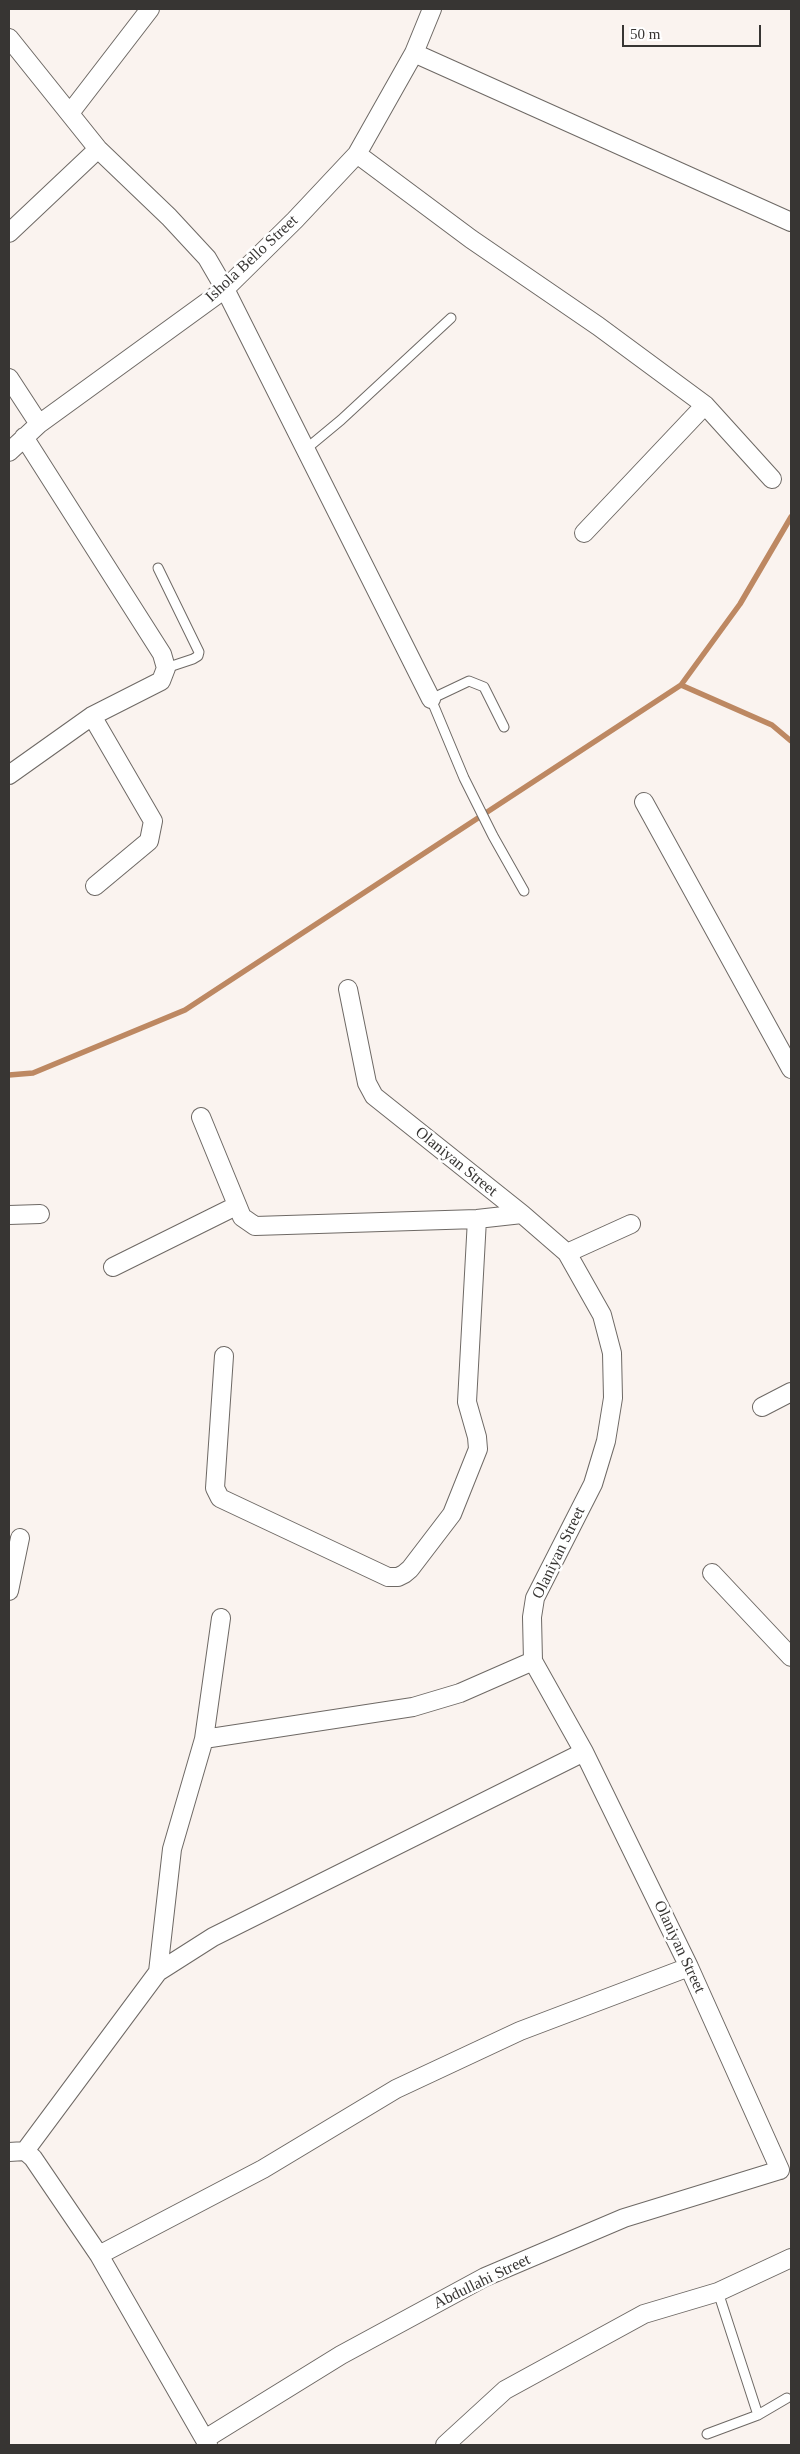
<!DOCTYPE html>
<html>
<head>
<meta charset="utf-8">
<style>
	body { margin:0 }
	#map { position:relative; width:800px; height:2454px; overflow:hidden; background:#faf3ef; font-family:Georgia,serif }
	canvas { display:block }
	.frame { position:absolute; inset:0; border:10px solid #373533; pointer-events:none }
	.scale { position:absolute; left:622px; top:25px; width:139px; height:22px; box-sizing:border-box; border:2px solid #373533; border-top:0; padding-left:6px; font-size:15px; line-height:18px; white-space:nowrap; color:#373533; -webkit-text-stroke:4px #fff; paint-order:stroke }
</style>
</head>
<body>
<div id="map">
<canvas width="800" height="2454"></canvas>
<div class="frame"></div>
<div class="scale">50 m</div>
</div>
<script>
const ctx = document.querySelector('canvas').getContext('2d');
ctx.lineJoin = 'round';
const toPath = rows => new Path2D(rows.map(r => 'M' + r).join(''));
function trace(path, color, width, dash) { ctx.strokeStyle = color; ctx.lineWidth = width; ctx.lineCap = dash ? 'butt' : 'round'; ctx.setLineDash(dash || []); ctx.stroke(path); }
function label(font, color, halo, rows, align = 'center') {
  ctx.font = font + ' Georgia,serif'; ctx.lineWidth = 5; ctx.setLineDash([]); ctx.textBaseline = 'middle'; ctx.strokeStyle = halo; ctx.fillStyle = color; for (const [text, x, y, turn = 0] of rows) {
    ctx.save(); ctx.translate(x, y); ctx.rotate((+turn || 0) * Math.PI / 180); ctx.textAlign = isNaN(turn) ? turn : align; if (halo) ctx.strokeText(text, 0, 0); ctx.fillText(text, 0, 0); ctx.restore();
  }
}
trace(toPath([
	[681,685,772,725,791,741],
	[9,1075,33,1073,185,1010,681,685,740,604,791,517]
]), '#bd8862', 5.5);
const lane = toPath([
	[306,449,341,420,451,318],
	[158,568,199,652,198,656,193,659,166,668],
	[504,727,484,687,469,681,431,699,464,778,493,836,524,891],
	[758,2415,787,2398],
	[707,2434,758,2415,718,2292]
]);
const street = toPath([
	[9,38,98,149,169,217,207,258,225,289,431,699],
	[414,53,791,222],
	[70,113,150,9],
	[357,154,471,239,598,326,705,405,772,479],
	[9,233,98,149],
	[9,378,39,424],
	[9,452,39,424,225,289,295,220,357,154,414,53,432,9],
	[584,533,705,405],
	[92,716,153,821,149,841,95,886],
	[9,775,92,716,161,681,166,668,162,654,24,437],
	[644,802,791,1069],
	[348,989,367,1083,374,1096,522,1214,567,1253,602,1315,612,1353,613,1398,606,1441,593,1484,535,1598,532,1617,533,1661,584,1752,689,1967,780,2170],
	[201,1117,242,1217,255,1226,477,1219,522,1214],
	[9,1215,40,1214],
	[567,1253,631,1224],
	[113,1267,236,1206],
	[224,1356,215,1488,220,1498,388,1577,398,1577,404,1574,410,1569,452,1514,478,1449,477,1437,467,1402,477,1219],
	[762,1407,791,1392],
	[712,1573,791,1657],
	[9,1591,20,1538],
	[204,1739,413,1707,460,1693,533,1661],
	[158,1972,172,1849,204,1739,221,1618],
	[25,2151,33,2158,99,2255,208,2445],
	[9,2152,25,2151,158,1972,213,1937,584,1752],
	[99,2255,263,2169,396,2089,520,2031,689,1967],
	[205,2439,341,2355,485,2277,624,2218,780,2170],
	[445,2445,505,2390,644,2314,718,2292,791,2258]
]);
trace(lane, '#6e6965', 11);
trace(street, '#6e6965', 20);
trace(lane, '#fff', 9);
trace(street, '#fff', 18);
label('16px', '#373533', '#fff', [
	["Ishola Bello Street",252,259,-43],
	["Olaniyan Street",456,1162,39],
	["Olaniyan Street",559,1553,-64],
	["Olaniyan Street",679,1947,65],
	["Abdullahi Street",482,2282,-26]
]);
</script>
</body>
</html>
